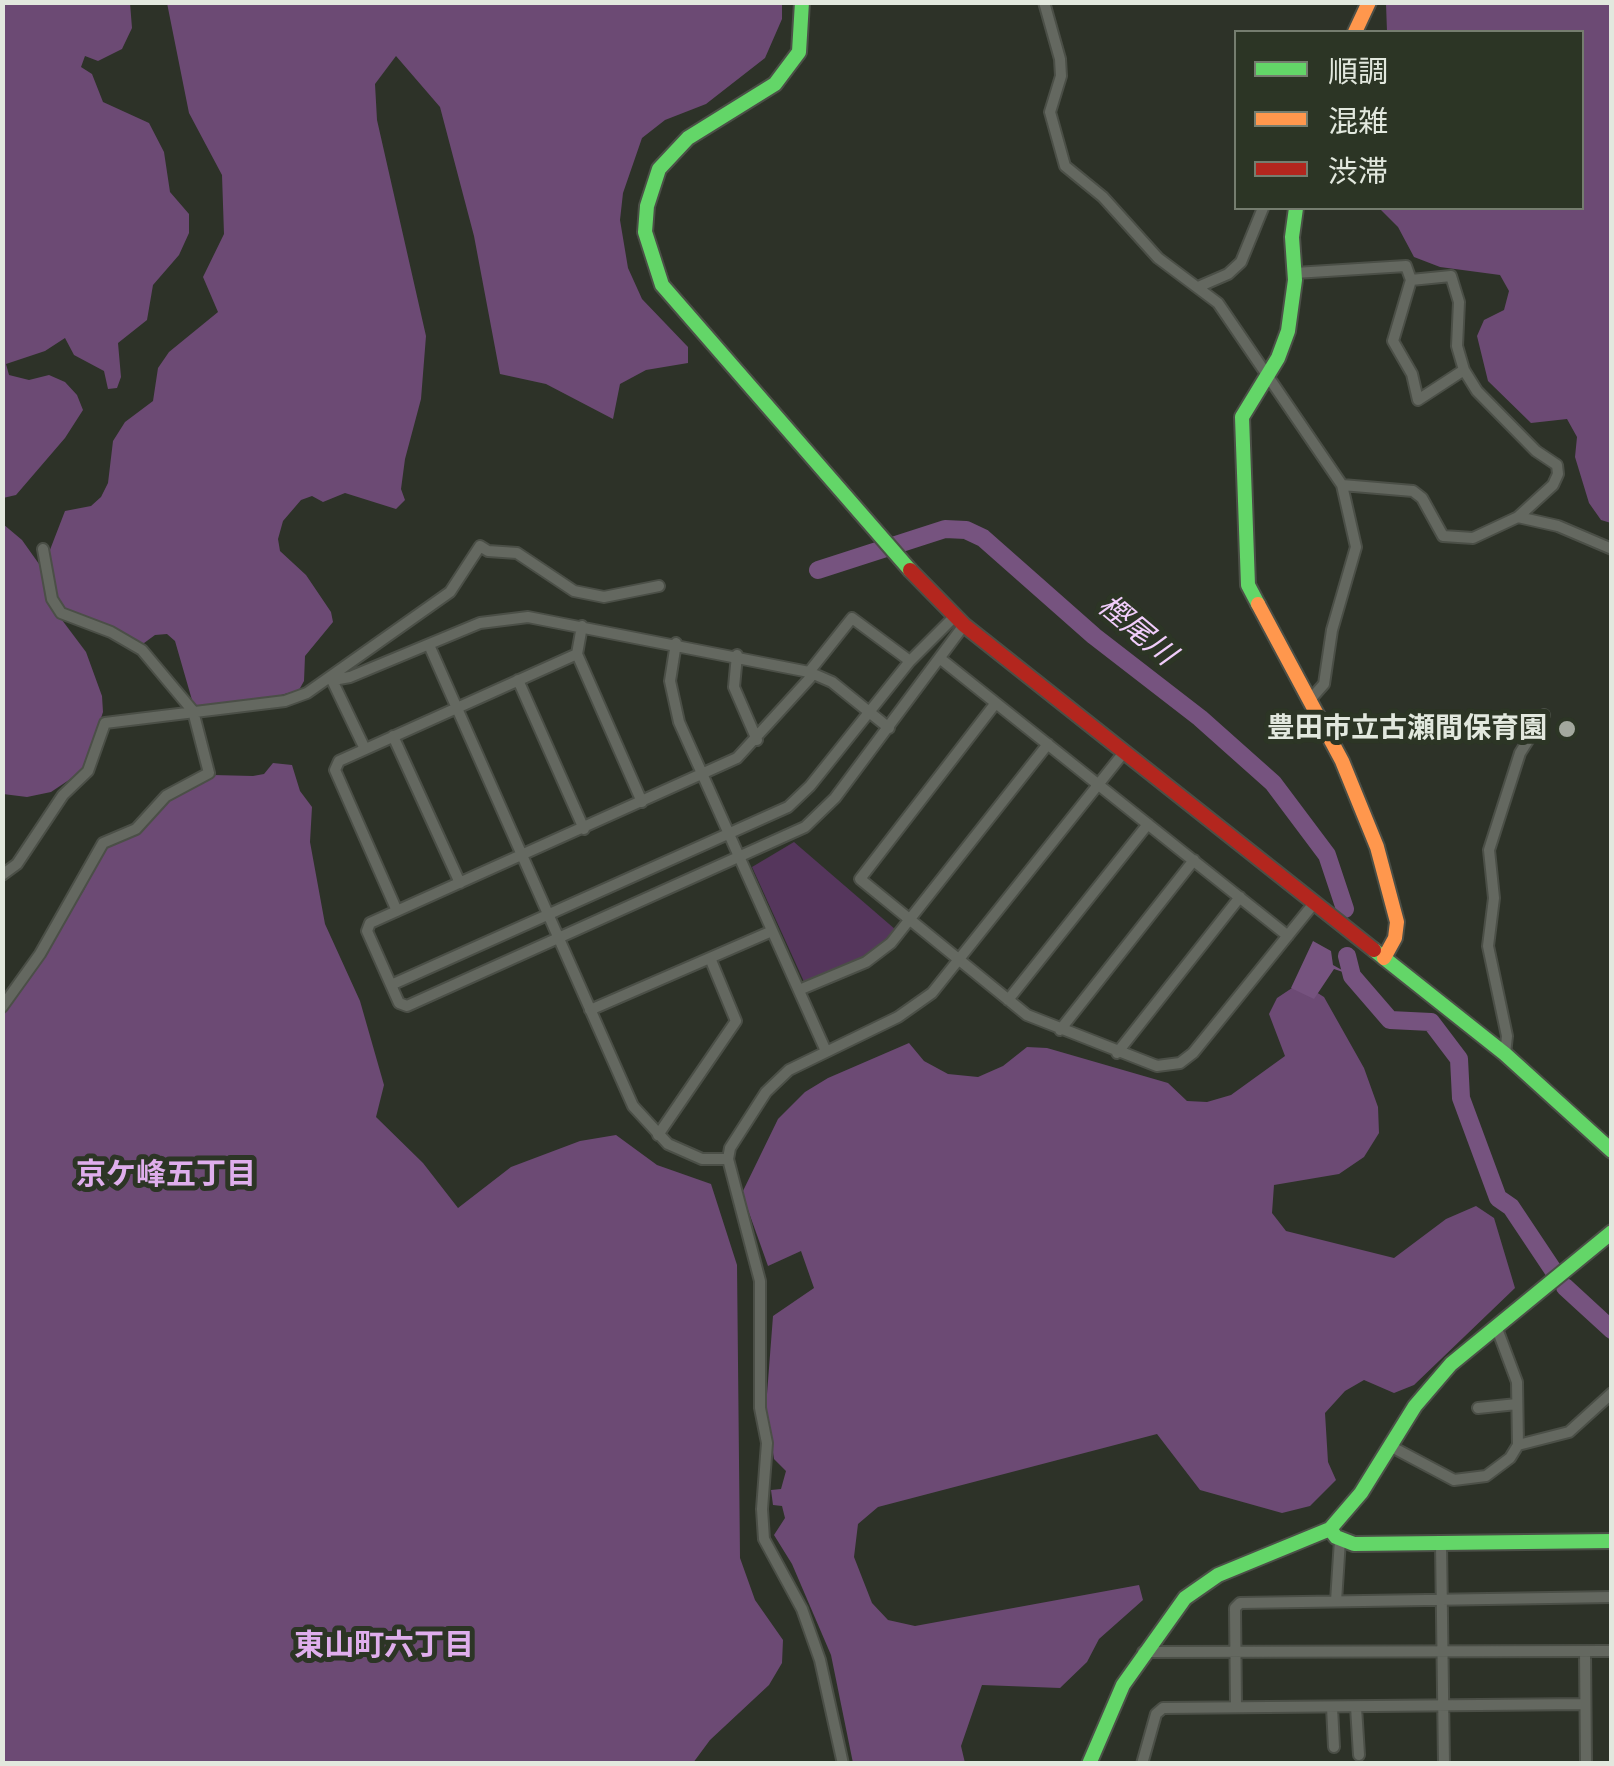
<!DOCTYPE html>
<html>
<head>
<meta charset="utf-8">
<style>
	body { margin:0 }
	#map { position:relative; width:1614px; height:1766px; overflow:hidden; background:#2d3228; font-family:Helvetica,"Noto Sans JP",sans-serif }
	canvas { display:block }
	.frame { position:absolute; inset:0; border:5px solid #e2e8de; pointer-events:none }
	.legend { position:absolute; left:1234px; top:30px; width:350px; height:180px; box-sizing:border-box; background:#2c3525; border:2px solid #757d6f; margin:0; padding:12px 18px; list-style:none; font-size:30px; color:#e2e8de }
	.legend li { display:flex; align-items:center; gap:20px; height:50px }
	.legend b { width:50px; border:2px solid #757d6f }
</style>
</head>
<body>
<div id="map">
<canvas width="1614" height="1766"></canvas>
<div class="frame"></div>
<ul class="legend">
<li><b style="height:12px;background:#63d668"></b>順調</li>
<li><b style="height:12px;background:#ff974d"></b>混雑</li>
<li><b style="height:12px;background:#b3261e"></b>渋滞</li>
</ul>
</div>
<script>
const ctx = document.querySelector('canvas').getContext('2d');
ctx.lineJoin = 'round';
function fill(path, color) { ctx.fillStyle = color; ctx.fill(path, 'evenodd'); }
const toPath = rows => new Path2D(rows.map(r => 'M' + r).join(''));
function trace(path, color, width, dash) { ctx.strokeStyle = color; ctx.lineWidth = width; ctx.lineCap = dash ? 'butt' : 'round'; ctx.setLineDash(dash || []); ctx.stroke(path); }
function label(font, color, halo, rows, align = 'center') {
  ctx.font = font + ' Helvetica,"Noto Sans JP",sans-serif'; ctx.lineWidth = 10; ctx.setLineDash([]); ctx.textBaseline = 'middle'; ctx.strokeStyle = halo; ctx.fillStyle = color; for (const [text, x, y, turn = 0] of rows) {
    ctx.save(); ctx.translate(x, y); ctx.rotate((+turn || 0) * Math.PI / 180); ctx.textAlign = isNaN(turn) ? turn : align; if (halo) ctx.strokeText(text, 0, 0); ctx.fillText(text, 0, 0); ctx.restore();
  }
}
fill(toPath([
	[794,842,896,930,863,959,805,984,752,867]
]), '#55365c');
fill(toPath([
	[3,2,130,3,132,28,122,49,98,61,85,56,81,67,92,74,103,102,149,123,164,152,170,192,189,214,189,233,179,255,153,285,147,320,118,343,121,377,117,388,108,389,104,371,74,355,65,338,45,351,6,364,9,375,29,380,49,375,65,382,77,395,83,410,65,438,16,495,3,498],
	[167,3,782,3,782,19,765,58,706,104,665,120,642,138,623,193,620,220,628,268,642,299,688,347,688,363,646,370,620,384,613,419,546,384,500,374,474,236,440,107,396,56,375,84,377,120,426,336,421,399,405,459,401,489,405,500,396,509,345,493,323,502,312,496,301,500,283,521,278,539,280,551,306,575,331,612,333,622,305,656,304,681,299,690,274,697,194,707,175,641,167,634,155,635,140,646,60,609,50,589,48,555,65,511,91,506,101,497,108,483,113,441,125,422,153,401,158,368,169,352,218,312,203,277,224,234,222,175,189,113],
	[1386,3,1611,3,1611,523,1601,520,1589,503,1575,457,1577,437,1567,419,1531,423,1488,381,1477,336,1484,320,1504,310,1509,291,1500,275,1440,267,1414,257,1398,227,1379,208,1582,208,1582,32,1387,32],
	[3,524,22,540,44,571,47,600,86,652,102,696,103,712,84,770,51,792,27,797,3,794],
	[273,763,292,765,300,791,312,807,310,842,325,924,360,1001,384,1085,376,1117,423,1163,458,1208,511,1167,580,1141,616,1135,657,1165,711,1184,737,1265,740,1558,755,1600,783,1640,782,1663,769,1685,710,1740,693,1763,3,1764,3,1013,84,890,103,847,139,832,170,798,213,775,253,776,264,774],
	[1295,986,1308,987,1324,997,1364,1068,1378,1107,1379,1133,1364,1157,1339,1174,1274,1185,1272,1213,1286,1231,1394,1258,1446,1219,1476,1206,1494,1218,1515,1288,1414,1385,1394,1393,1364,1380,1345,1391,1325,1413,1328,1462,1336,1480,1310,1506,1282,1513,1200,1490,1157,1434,878,1507,858,1524,854,1557,872,1603,888,1620,915,1626,1139,1585,1143,1600,1099,1639,1087,1662,1060,1688,982,1685,961,1746,965,1763,853,1763,831,1655,792,1564,774,1535,785,1518,782,1506,773,1505,771,1490,781,1489,786,1471,774,1459,766,1407,773,1316,814,1288,801,1251,768,1266,742,1193,778,1119,805,1092,828,1078,909,1043,924,1061,948,1074,978,1077,1003,1066,1027,1047,1047,1048,1168,1083,1187,1101,1207,1102,1231,1095,1285,1056,1269,1014,1277,998]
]), '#6c4a74');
fill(toPath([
	[1313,941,1331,951,1333,965,1349,974,1334,969,1314,999,1291,988]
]), '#76537f');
trace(toPath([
	[818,570,945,529,966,530,983,538,1094,636,1200,718,1273,783,1327,855,1345,909],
	[1347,956,1352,976,1390,1020,1431,1022,1459,1059,1461,1098,1498,1198,1511,1207,1553,1270],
	[1565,1287,1612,1330]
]), '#76537f', 18);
const street = toPath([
	[1044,2,1060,59,1061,76,1050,112,1065,166,1103,197,1158,258,1218,303,1342,485,1356,547,1332,630,1324,684,1309,701],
	[1295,273,1406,266,1411,280,1393,341,1412,374,1418,400,1464,370],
	[1198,287,1228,274,1241,262,1263,208],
	[1342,485,1413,491,1422,498,1443,536,1473,538,1518,517,1553,485,1558,474,1557,465,1536,451,1477,391,1464,370,1457,346,1459,302,1451,276,1411,280],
	[1518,517,1558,526,1612,549],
	[582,626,577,654,642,802],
	[676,643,670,681,679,722,825,1049],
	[429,645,633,1106,668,1144,702,1159,728,1159],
	[737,655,734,687,757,740],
	[942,660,1288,936],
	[910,661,852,618,809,672,810,678,737,758,370,923,367,931,399,1003,407,1006,805,827,835,798,964,625],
	[332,680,365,749],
	[333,680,350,677,480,623,528,617,809,672,832,682,889,728],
	[518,680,584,829],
	[995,704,860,879,1027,1015,1157,1066,1180,1063,1193,1053,1315,902],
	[393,736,460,883],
	[2,875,17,864,63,795,88,771,105,723,285,701,307,693,450,592,480,546,488,551,517,553,574,591,604,597,659,586],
	[397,911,335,770,339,761,577,654],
	[391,985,788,807,810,786,910,661,955,616],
	[799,990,866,962,891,943,1048,744],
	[1008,1000,1148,824],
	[2,1007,40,954,103,843,136,829,166,796,209,773,193,711,142,650,111,632,61,613,52,599,43,549],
	[590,1010,772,931],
	[1060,1030,1194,860],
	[1117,1053,1240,897],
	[1505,1054,1507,1036,1488,946,1494,898,1489,850,1520,753,1544,715],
	[658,1135,736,1021,710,958],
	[1478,1408,1517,1404],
	[1518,1445,1569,1432,1612,1393],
	[1390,1446,1454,1480,1486,1476,1510,1458,1518,1445,1517,1382,1496,1326],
	[1441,1543,1444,1764],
	[1336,1601,1340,1540],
	[1143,1652,1612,1651],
	[1585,1652,1586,1764],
	[1236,1707,1235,1608,1240,1603,1612,1597],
	[1332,1707,1334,1747],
	[1356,1707,1359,1755],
	[843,1764,820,1660,802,1609,764,1539,762,1509,767,1443,760,1408,760,1281,728,1159,730,1148,766,1092,789,1070,898,1017,932,993,1125,751],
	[1142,1764,1156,1714,1163,1708,1585,1704]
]);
const fast = toPath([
	[802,2,799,52,775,84,688,138,659,169,647,206,645,232,662,285,910,570],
	[1258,604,1248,585,1242,417,1278,358,1288,331,1295,280,1292,237,1296,208],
	[1374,950,1505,1054,1612,1151],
	[1330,1529,1336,1537,1354,1544,1612,1541],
	[1089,1764,1123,1685,1185,1598,1218,1575,1330,1529,1361,1493,1415,1406,1451,1364,1612,1232]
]);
const slow = toPath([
	[1355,32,1369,2],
	[1258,604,1342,761,1377,847,1397,922,1395,938,1384,958]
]);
const jam = toPath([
	[910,570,964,625,1374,950]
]);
trace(street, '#4b4f47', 14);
trace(fast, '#4b4f47', 18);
trace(slow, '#4b4f47', 18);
trace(jam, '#4b4f47', 18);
trace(street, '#646860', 10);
trace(fast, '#63d668', 14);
trace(slow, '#ff974d', 14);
trace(jam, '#b3261e', 14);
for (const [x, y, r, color] of [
	[1567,729,10,"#a3a89e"]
]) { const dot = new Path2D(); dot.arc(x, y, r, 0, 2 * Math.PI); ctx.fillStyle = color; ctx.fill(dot); trace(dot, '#2c3525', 4); }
label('bold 28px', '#e2e8de', '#2c3525', [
	["豊田市立古瀬間保育園",1547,729]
], 'right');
label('italic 30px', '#f1cdfb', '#2c3525', [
	["樫尾川",1136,631,40]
]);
label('bold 30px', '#dfaeec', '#2c3525', [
	["京ケ峰五丁目",166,1176],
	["東山町六丁目",384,1647]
]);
</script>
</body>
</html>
